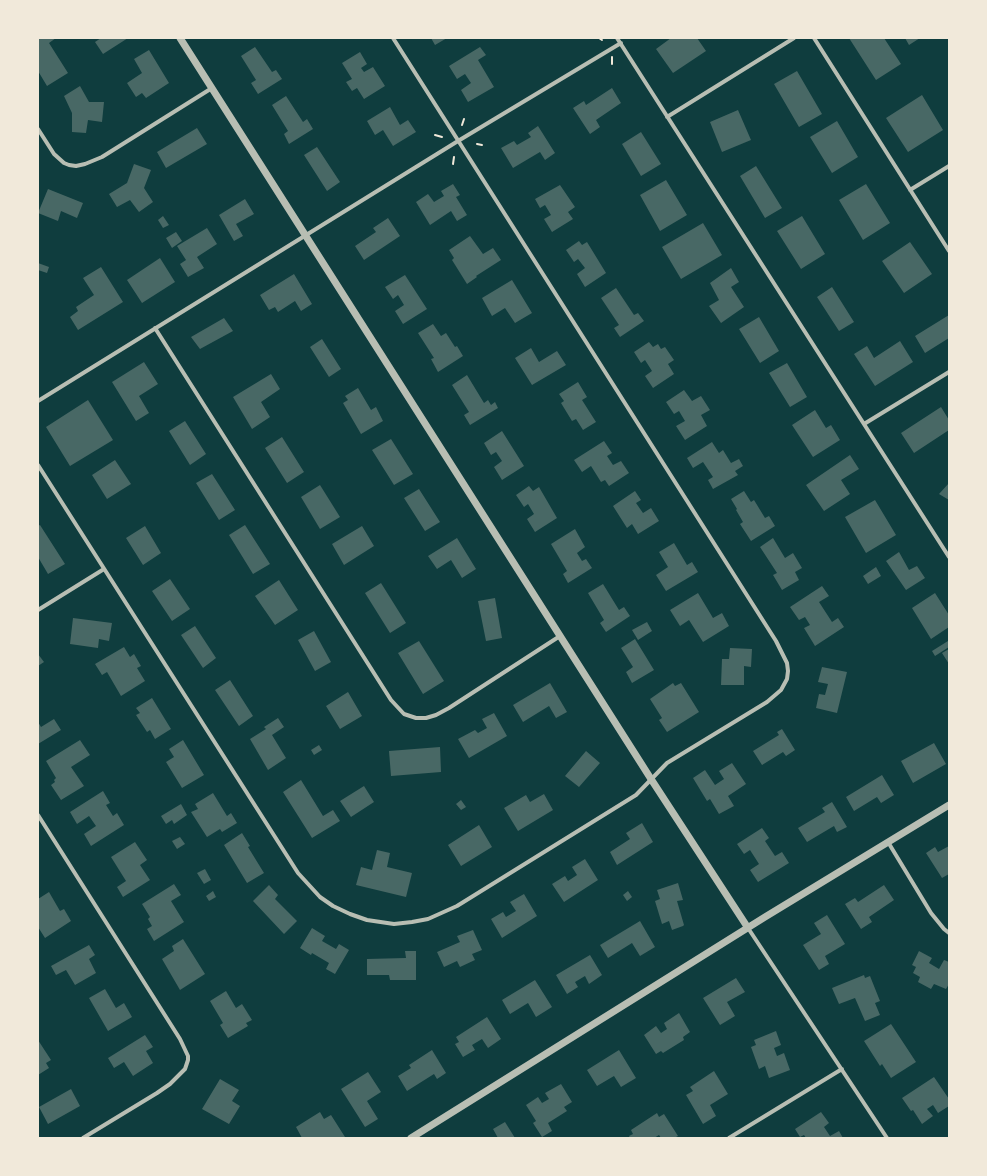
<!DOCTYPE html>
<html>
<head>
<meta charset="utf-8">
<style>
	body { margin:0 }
	#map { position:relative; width:987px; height:1176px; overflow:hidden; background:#0f3d3e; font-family:"Space Grotesk",sans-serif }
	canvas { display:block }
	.frame { position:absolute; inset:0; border:39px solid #f1e9da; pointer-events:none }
</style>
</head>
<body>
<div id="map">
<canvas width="987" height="1176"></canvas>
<div class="frame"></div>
</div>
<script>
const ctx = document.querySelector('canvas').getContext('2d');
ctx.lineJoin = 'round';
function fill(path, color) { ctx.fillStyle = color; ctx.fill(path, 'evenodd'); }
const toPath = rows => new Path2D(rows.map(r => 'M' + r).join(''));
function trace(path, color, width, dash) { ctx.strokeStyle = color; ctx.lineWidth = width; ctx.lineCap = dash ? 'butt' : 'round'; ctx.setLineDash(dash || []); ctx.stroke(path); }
fill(toPath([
	[38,38,56,38,49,43,68,73,47,86,38,71],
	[101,38,128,38,103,54,95,42],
	[431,38,447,38,435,45],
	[671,38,697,38,706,51,673,73,656,49],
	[849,38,884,38,901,64,876,80],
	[905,38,920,38,909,45],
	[255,47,272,72,276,70,282,79,258,94,251,83,256,80,241,56],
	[480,47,486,55,478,60,494,87,468,102,461,90,471,83,465,74,457,79,449,66],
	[149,50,169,83,146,98,142,93,136,97,127,83,142,73,134,59],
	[360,52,367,64,361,68,364,72,373,67,385,86,364,99,357,88,352,91,346,82,352,79,342,63],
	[797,71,822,114,799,127,774,84],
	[80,86,89,102,104,102,102,122,88,120,86,133,72,132,72,113,64,96],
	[612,88,621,103,596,120,600,127,590,134,573,108,584,101,586,105],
	[922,95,943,130,908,152,886,118],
	[286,96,303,122,307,119,313,129,289,144,284,134,288,131,272,105],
	[390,107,400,125,408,120,416,132,393,146,383,130,375,135,367,121],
	[738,110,751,140,722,152,710,122],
	[837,121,858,157,832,173,810,137],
	[538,126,555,153,545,160,540,152,513,168,501,148,514,141,517,145,531,137,528,133],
	[197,128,207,144,166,168,157,152],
	[641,132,661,164,641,176,622,144],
	[317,147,340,182,327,191,304,155],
	[134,164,151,170,144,188,153,202,139,212,130,200,117,207,109,194,127,183],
	[756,166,782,208,765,218,740,176],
	[666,180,687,215,660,231,640,195],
	[453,184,460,195,456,197,467,215,457,221,451,211,430,225,416,202,428,194,434,202,444,196,441,191],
	[866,184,890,223,863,240,839,200],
	[560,185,575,207,568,212,573,219,552,232,544,219,551,215,545,205,540,208,535,199],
	[48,189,83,203,77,218,61,211,58,221,38,213],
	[245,199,254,214,236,224,243,236,234,241,219,215],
	[163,216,169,225,163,228,158,220],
	[802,216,825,254,801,269,777,231],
	[388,218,400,236,364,260,355,246,376,232,373,228],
	[703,223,722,255,681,279,662,247],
	[207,228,217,244,197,257,204,268,188,277,180,264,186,260,177,246],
	[176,232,182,241,172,248,166,238],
	[470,236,483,254,493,248,501,260,476,276,477,277,467,284,452,260,454,258,449,250],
	[579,241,582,245,587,242,606,273,585,287,577,274,585,268,578,259,574,262,566,250],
	[910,242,932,274,904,293,882,261],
	[160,258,175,282,142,303,127,280],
	[38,263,49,267,47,273,38,270],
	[101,267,123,302,78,330,70,317,78,311,76,307,94,295,83,278],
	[731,268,739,282,731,287,744,307,721,323,709,306,719,300,710,283],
	[294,274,312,304,301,311,295,301,278,312,275,307,269,310,260,295],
	[405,275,427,309,403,324,395,311,404,305,398,295,393,299,385,287],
	[512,280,532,313,515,323,505,308,492,316,482,298],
	[832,287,854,322,839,331,817,297],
	[616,288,634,315,638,313,644,321,620,337,614,328,619,325,601,298],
	[949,315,949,338,925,353,915,336],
	[759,317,779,351,760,363,739,329],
	[224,318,233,331,200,349,191,337],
	[433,324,441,336,446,333,455,347,457,346,463,356,438,372,431,359,434,358,418,333],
	[322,339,341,369,329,377,310,347],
	[900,341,913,362,875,386,854,354,867,346,874,358],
	[649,342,653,347,658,344,661,349,665,347,674,360,668,364,674,374,653,388,645,376,652,371,645,360,641,363,634,352],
	[531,348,539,362,557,351,566,365,532,385,515,358],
	[144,362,158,384,139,396,149,413,136,421,112,382],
	[787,363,807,397,790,407,769,373],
	[271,374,280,389,261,402,270,417,252,429,233,397],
	[467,375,484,403,488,400,491,405,495,402,498,408,470,425,464,415,469,412,452,385],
	[578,382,587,397,582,400,596,422,583,430,576,419,572,421,561,403,564,401,559,394],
	[358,388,371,410,376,407,383,421,361,434,343,403,348,400,345,396],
	[684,390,692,401,701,396,710,410,701,415,707,426,685,440,676,426,685,421,679,411,674,414,666,402],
	[88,400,113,440,70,466,46,427],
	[941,407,949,420,949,430,914,453,901,433],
	[815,410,826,428,831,425,840,440,813,457,792,425],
	[185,421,206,454,190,465,169,431],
	[502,431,524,466,502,480,494,467,502,461,496,452,491,455,484,443],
	[282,437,304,472,287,483,265,448],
	[391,439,413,474,394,485,372,450],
	[604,441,612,453,607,456,613,465,621,461,629,473,609,486,605,480,601,482,591,466,582,472,574,460],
	[712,442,719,453,723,450,731,463,739,459,743,466,735,471,738,475,713,489,708,480,713,477,703,462,693,468,687,458],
	[850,455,859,469,841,480,850,494,824,511,806,485],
	[115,460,131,484,107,499,92,475],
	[212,474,235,510,219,520,196,483],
	[949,483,949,500,939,494],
	[320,485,340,517,320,529,301,497],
	[529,486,533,491,539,487,557,518,535,532,527,519,534,514,528,504,524,507,516,495],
	[419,489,440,522,425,531,404,498],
	[635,491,641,500,636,503,643,513,651,508,659,521,638,534,632,524,627,528,613,506],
	[744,491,751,502,754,500,765,518,769,516,775,526,751,541,740,524,743,522,736,510,737,509,731,499],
	[875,500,896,535,866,553,845,517],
	[40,525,65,564,48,574,38,557,38,526],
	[245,525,270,564,253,574,229,535],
	[145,526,161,553,143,565,126,538],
	[362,526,374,546,344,565,332,544],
	[575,529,585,547,577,553,582,561,586,559,592,568,568,583,563,574,567,571,551,544],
	[457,538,476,569,462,578,451,560,437,569,428,556],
	[773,538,785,558,793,553,802,568,795,572,799,580,782,590,773,575,777,573,760,547],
	[674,543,687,565,692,562,698,572,666,591,656,575,668,567,659,552],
	[899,552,909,570,917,566,925,578,906,590,886,561],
	[876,567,881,576,868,584,863,576],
	[170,579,190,609,172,621,152,591],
	[279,580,298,610,275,625,255,596],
	[381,583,406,623,390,633,365,593],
	[603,584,619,610,624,607,630,616,606,632,600,623,604,620,588,593],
	[822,586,829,596,819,602,832,622,838,618,844,627,815,646,804,628,810,625,805,617,799,620,790,607],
	[698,593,713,618,722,613,729,626,703,642,689,620,680,626,670,610],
	[935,593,949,615,949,627,931,639,912,608],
	[495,598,502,638,486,641,478,601],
	[73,618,112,623,109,641,99,639,98,648,70,644],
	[647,622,652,631,638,640,632,630],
	[195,626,216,658,203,668,181,635],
	[314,631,331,662,315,671,298,640],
	[635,639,654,670,632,683,626,672,633,667,621,648],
	[419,641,444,681,423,694,398,653],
	[948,641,949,647,935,656,932,651],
	[124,647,130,657,134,654,141,666,137,668,145,681,121,696,107,672,102,675,95,664],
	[730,648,752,649,751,667,744,666,744,685,721,685,722,659,729,659],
	[949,649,949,664,942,653],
	[38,654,44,662,38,666],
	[822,667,847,672,837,713,816,708,819,694,825,695,828,684,818,682],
	[230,680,253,716,239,726,215,690],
	[550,683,567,712,556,718,549,706,523,722,513,705],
	[673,683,675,686,681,683,699,712,667,732,659,720,662,718,650,699],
	[348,692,362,716,340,729,326,706],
	[152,698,171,729,155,739,150,730,147,732,136,715,140,713,136,708],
	[494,713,507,736,469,758,458,739,475,730,478,733,487,728,482,719],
	[278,718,284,727,272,735,286,758,268,770,250,739,266,729,264,727],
	[54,719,61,730,38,744,38,722,41,727],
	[782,729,795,750,786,756,783,752,762,765,753,751,779,735,777,732],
	[80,740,90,755,71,767,84,786,61,800,51,785,55,782,54,780,56,778,46,761],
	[183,740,204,775,182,788,166,762,174,757,169,749],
	[934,743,946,764,913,783,901,761],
	[319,745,322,750,314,755,311,750],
	[440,747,441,772,391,776,389,751],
	[586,751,600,763,579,787,565,776],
	[732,763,746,784,728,796,734,806,719,814,710,799,707,801,693,778,705,770,715,785,724,779,719,771],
	[882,775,894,795,881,803,877,797,854,811,846,797],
	[301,780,323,816,333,810,340,821,312,838,283,792],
	[364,786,374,802,351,817,340,801],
	[103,791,110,803,106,805,113,816,117,813,124,825,91,846,84,834,96,826,89,816,77,824,70,812],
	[213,793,227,816,231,813,237,823,222,832,220,829,207,837,191,812,198,809,195,804],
	[544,794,553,810,518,831,504,808,526,795,530,802],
	[461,800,466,807,461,810,456,804],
	[832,802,847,827,837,832,834,826,807,842,798,828,825,812,822,808],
	[181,804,187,815,174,824,172,820,166,824,161,816],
	[642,823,653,842,617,865,610,852,630,839,626,833],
	[479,825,492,847,461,866,448,845],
	[762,828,769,838,765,841,775,856,782,852,789,863,758,882,750,870,759,864,750,850,744,854,737,844],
	[242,833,250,846,248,847,264,873,247,883,224,845],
	[180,837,185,844,177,849,172,841],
	[135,842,147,860,140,865,150,880,123,897,117,887,126,881,111,857],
	[949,846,949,867,948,867,949,874,942,878,926,853,935,847,938,852],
	[377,850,390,853,387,867,412,873,406,897,356,885,361,867,372,870],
	[585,859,598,880,564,902,552,884,565,876,568,881,577,875,572,867],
	[205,869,211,880,204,884,197,873],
	[678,883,683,900,677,901,684,925,683,926,672,930,669,921,662,924,655,901,660,899,657,890],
	[174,884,181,895,171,901,184,922,154,941,147,929,152,926,148,919,150,917,142,904],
	[269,885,278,895,275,899,297,921,284,934,253,901],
	[884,885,894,900,869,917,872,922,861,929,845,904,855,898,858,902],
	[213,891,216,897,209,901,206,896],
	[628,891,632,897,627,901,623,895],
	[49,892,60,911,64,909,71,921,45,938,38,927,38,899],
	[524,894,537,916,502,938,491,919,503,912,506,917,516,911,510,902],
	[827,915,845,944,825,956,829,964,819,970,803,945,821,934,814,923],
	[640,921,655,947,640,956,632,943,608,958,600,945],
	[312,928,325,936,322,941,336,949,339,944,349,950,335,974,326,969,329,963,312,953,311,955,300,948],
	[473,930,482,950,472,954,475,960,460,967,457,961,444,967,437,952,460,942,457,936],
	[183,939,205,974,180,990,162,959,174,951,172,946],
	[89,945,95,955,89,959,96,973,75,985,66,970,56,975,51,966],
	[405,951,416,951,416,980,390,980,389,975,367,975,367,959,406,958],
	[919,951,932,958,929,963,939,969,944,960,949,962,949,984,946,989,934,984,931,989,918,982,920,977,913,973,916,967,912,965],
	[590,955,602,975,589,984,585,976,575,982,578,987,567,994,556,975],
	[864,975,865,978,870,976,880,1001,875,1003,880,1015,865,1021,855,998,839,1004,832,988],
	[736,978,745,992,727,1002,735,1016,720,1025,703,998],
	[535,980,552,1007,536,1017,528,1003,510,1014,502,1000],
	[105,989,116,1008,124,1003,132,1017,108,1031,89,998],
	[226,991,236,1008,242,1004,252,1020,246,1023,248,1026,228,1038,220,1025,223,1023,210,1001],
	[679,1013,690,1032,683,1037,684,1040,663,1053,661,1051,656,1054,644,1035,656,1026,661,1033,667,1029,664,1023],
	[487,1017,501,1039,488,1048,482,1039,472,1045,475,1050,463,1057,455,1044,459,1042,456,1037],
	[891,1024,916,1062,891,1078,882,1064,880,1066,864,1041],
	[776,1031,781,1045,774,1048,777,1056,784,1053,790,1070,769,1078,765,1066,759,1069,751,1047,756,1045,754,1040],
	[145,1035,153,1047,146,1051,153,1063,133,1076,124,1062,114,1068,108,1058],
	[38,1040,51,1060,46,1063,49,1068,38,1075],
	[432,1050,446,1073,437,1079,434,1074,407,1091,398,1076,411,1068,409,1065],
	[619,1050,636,1078,621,1087,614,1076,597,1086,587,1070],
	[714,1071,728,1094,710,1105,716,1116,703,1124,686,1095,693,1091,690,1087],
	[368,1072,381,1092,367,1101,378,1119,365,1127,341,1089],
	[934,1077,949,1099,949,1106,938,1113,933,1105,927,1109,933,1116,922,1124,913,1110,911,1111,902,1098],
	[220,1079,239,1090,232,1101,240,1106,229,1124,202,1109],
	[561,1084,572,1102,564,1107,567,1111,548,1123,552,1131,542,1137,533,1123,536,1121,526,1105,538,1097,542,1103,549,1099,545,1093],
	[71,1089,80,1106,48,1124,39,1107],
	[320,1112,324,1119,331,1115,345,1137,343,1138,327,1138,326,1137,324,1138,302,1138,296,1127],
	[821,1112,829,1123,824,1127,830,1136,839,1131,843,1138,806,1138,804,1135,800,1137,795,1129],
	[657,1113,659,1117,664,1114,678,1136,674,1138,661,1138,659,1135,654,1138,630,1138,629,1136,633,1134,631,1130],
	[505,1122,515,1138,498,1138,493,1129]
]), '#486865');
trace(toPath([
	[599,38,602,40],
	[612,57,612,64],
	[462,125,464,119],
	[435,135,442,137],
	[477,144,482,145],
	[453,164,454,157]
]), '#f1e9da', 2);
trace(toPath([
	[617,38,949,557],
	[814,38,949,251],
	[667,117,794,38],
	[38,129,54,154,64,163,69,165,76,166,85,164,102,157,212,88],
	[910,190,949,166],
	[155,328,391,700,404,714,416,718,426,718,436,715,449,708,560,636],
	[38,401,458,141,621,43],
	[864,424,949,372],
	[38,465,298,873,320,897,333,906,350,914,367,920,394,924,412,922,428,919,457,906,636,795,667,763,767,702,781,690,787,679,788,671,787,663,776,641,393,38],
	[38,610,104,569],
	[38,815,180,1039,188,1056,188,1060,185,1069,170,1084,157,1093,83,1138],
	[888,842,931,913,944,929,949,933],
	[748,928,887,1138],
	[729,1138,842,1069]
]), '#b8beb3', 4);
trace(toPath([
	[180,38,651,779,748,928],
	[411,1138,765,917,949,805]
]), '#b8beb3', 7);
</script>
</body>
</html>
